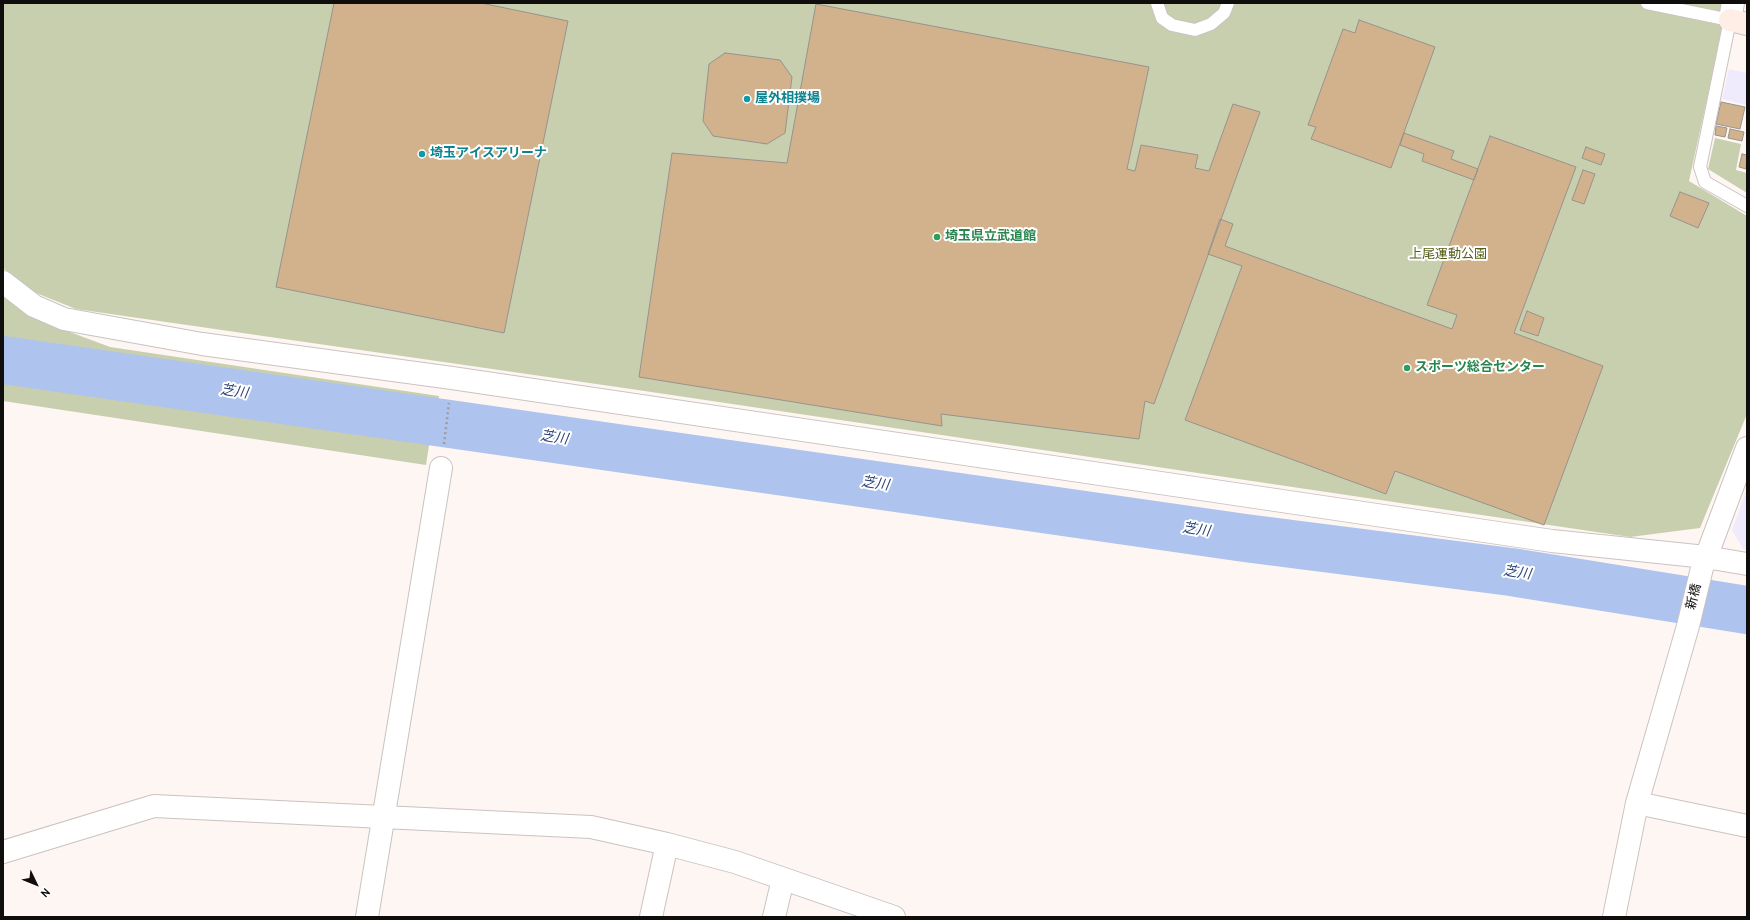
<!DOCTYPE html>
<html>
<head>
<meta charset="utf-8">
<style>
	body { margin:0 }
	#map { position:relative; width:1750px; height:920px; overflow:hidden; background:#fef6f3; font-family:Overpass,sans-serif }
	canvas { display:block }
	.frame { position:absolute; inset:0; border:4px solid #100e0d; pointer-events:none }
	.north { position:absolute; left:16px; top:864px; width:40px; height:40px; -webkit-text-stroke:3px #fff; paint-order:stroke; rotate:133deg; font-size:11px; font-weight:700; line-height:16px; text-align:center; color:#100e0d }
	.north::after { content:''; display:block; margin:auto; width:14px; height:18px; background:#100e0d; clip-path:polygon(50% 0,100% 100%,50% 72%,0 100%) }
</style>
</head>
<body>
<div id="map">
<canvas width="1750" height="920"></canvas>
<div class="frame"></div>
<div class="north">N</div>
</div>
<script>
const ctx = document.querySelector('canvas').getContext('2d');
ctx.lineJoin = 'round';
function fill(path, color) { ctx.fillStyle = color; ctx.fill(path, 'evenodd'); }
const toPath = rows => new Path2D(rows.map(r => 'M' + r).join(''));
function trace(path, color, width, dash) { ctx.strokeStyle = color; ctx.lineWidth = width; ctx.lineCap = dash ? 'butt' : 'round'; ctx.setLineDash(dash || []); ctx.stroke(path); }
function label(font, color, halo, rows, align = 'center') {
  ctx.font = font + ' Overpass,"Noto Sans JP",sans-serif'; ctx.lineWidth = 4; ctx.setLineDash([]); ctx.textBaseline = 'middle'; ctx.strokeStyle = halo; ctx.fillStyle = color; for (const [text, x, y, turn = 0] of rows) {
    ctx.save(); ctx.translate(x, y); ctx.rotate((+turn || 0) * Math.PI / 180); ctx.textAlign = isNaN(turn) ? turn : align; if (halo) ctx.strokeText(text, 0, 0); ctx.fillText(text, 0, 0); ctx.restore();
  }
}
fill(toPath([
	[1729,69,1747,73,1747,105,1722,99],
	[1747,489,1747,550,1743,549,1732,530]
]), '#efebfd');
fill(toPath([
	[3,3,1728,3,1689,181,1747,216,1747,414,1700,528,1630,537,631,389,76,309,31,291,3,268],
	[1715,138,1741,144,1736,170,1747,173,1747,193,1708,169],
	[3,294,35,319,110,347,439,396,436,417,3,354],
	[3,364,432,426,426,465,3,401]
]), '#c8cfaf');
trace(toPath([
	[3,360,1245,538,1511,572,1747,610]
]), '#aec3ed', 48);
const building = toPath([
	[334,3,481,3,568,21,504,333,276,287,334,3],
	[816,4,1149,67,1127,169,1135,171,1141,145,1198,155,1195,168,1209,171,1233,104,1260,112,1154,404,1145,401,1139,439,941,414,942,426,639,377,672,153,787,163,816,4],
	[1359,20,1435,47,1391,168,1311,139,1316,127,1308,125,1343,29,1355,33,1359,20],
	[725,53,780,60,792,77,785,133,767,144,713,136,703,121,709,64,725,53],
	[1721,102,1745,107,1740,129,1716,124,1721,102],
	[1716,126,1727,128,1725,137,1715,135,1716,126],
	[1730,129,1744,132,1742,141,1728,138,1730,129],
	[1404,133,1454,151,1451,159,1478,169,1474,180,1422,161,1424,154,1400,145,1404,133],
	[1490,136,1576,167,1514,333,1603,366,1544,525,1395,471,1386,494,1185,420,1242,266,1208,254,1220,219,1233,224,1225,246,1452,329,1457,315,1427,305,1490,136],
	[1586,147,1605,154,1601,165,1582,158,1586,147],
	[1742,154,1747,155,1746,169,1739,167,1742,154],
	[1583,170,1595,174,1584,204,1572,200,1583,170],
	[1680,192,1709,203,1698,228,1670,216,1680,192],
	[1527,311,1544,318,1538,336,1520,330,1527,311]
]);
fill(building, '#d2b28c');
trace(building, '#97938e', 1);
const lane = toPath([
	[1157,3,1162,18,1172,25,1195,30,1211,24,1224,13,1228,3],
	[1647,3,1730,20,1700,167,1705,182,1747,206]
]);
const street = toPath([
	[1730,20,1733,3],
	[3,282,34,306,64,319,202,344,452,378,1552,541,1706,557,1747,564],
	[1637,803,1747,826],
	[3,852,154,806,591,827,667,844,735,862,894,917],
	[367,917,441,468],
	[651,917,667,844],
	[774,917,783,879],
	[1614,917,1637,803,1688,626,1702,568,1747,448]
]);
const secondary = toPath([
	[1730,20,1747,24]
]);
trace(lane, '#cac3c1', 14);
trace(street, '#cac3c1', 24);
trace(secondary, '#cac3c1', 24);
trace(toPath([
	[444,444,449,403]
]), '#a19b99', 2.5, [2, 3]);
trace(lane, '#fff', 12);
trace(street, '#fff', 22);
trace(secondary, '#feeee5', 22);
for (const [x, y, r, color] of [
	[747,99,4,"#0f9aa8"],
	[422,154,4,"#0f9aa8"],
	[937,237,4,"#2e9e5b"],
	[1407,368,4,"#2e9e5b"]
]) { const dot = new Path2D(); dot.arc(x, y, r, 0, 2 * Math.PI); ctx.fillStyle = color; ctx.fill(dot); trace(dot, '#fff', 1.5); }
label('bold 13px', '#0d838f', '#fff', [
	["屋外相撲場",755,99],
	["埼玉アイスアリーナ",430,154]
], 'left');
label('bold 13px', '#27864d', '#fff', [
	["埼玉県立武道館",945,237],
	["スポーツ総合センター",1415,368]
], 'left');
label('13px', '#555e17', '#fff', [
	["上尾運動公園",1448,255]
]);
label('13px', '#100e0d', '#fff', [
	["新橋",1695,597,-76]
]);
label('italic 14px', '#2b4276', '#fff', [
	["芝川",234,393,8],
	["芝川",554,439,8],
	["芝川",875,485,8],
	["芝川",1196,531,8],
	["芝川",1517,574,8]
]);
</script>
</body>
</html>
